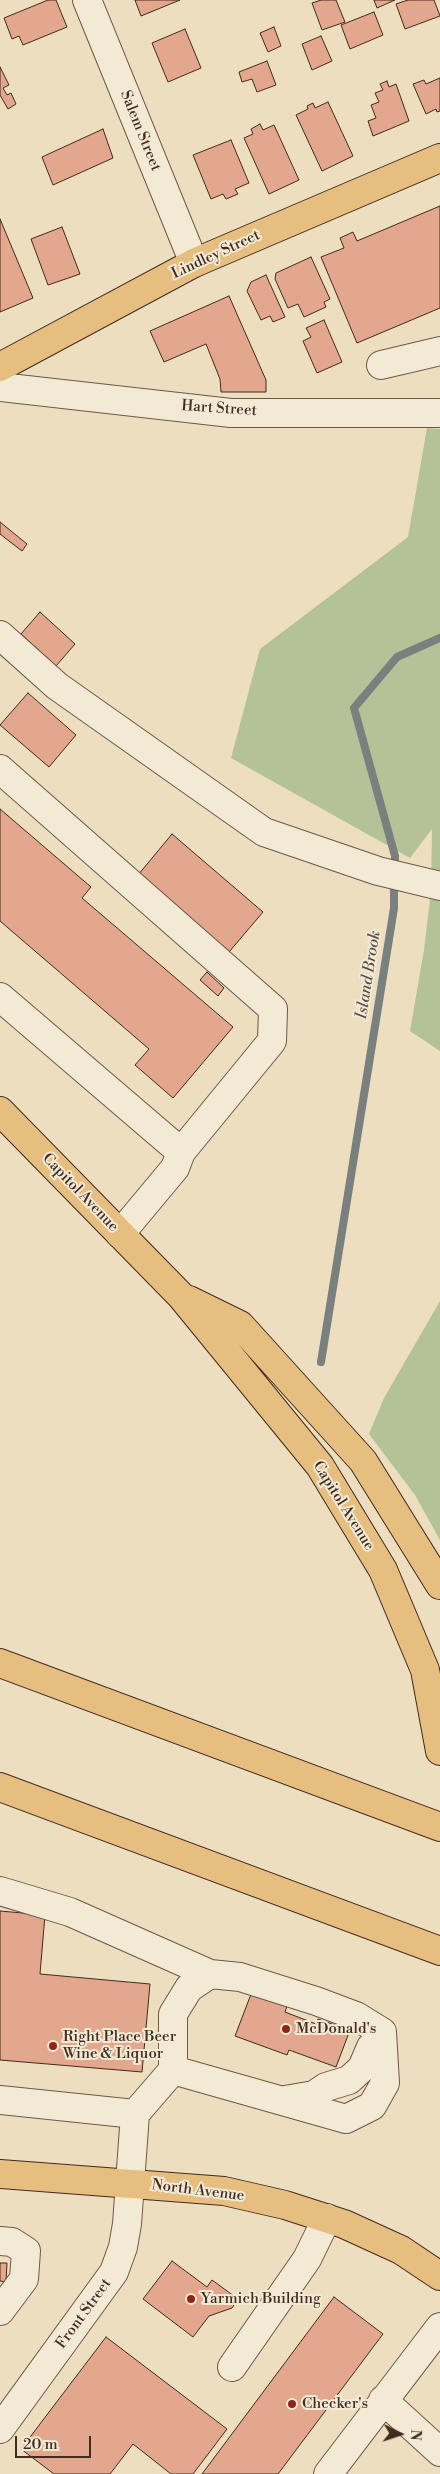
<!DOCTYPE html>
<html>
<head>
<meta charset="utf-8">
<style>
	body { margin:0 }
	#map { position:relative; width:440px; height:2474px; overflow:hidden; background:#eddec0; font-family:"Libre Bodoni",serif }
	canvas { display:block }
	.north { position:absolute; left:375px; top:2409px; width:50px; height:50px; -webkit-text-stroke:4px #f3ead6; paint-order:stroke; rotate:94deg; font-size:14px; font-weight:700; line-height:20px; text-align:center; color:#422b1f }
	.north::after { content:''; display:block; margin:auto; width:18px; height:22px; background:#422b1f; clip-path:polygon(50% 0,100% 100%,50% 72%,0 100%) }
	.scale { position:absolute; left:15px; top:2436px; width:76px; height:22px; box-sizing:border-box; border:2px solid #422b1f; border-top:0; padding-left:6px; font-size:15px; line-height:18px; white-space:nowrap; color:#422b1f; -webkit-text-stroke:4px #f3ead6; paint-order:stroke }
</style>
</head>
<body>
<div id="map">
<canvas width="440" height="2474"></canvas>
<div class="north">N</div>
<div class="scale">20 m</div>
</div>
<script>
const ctx = document.querySelector('canvas').getContext('2d');
ctx.lineJoin = 'round';
function fill(path, color) { ctx.fillStyle = color; ctx.fill(path, 'evenodd'); }
const toPath = rows => new Path2D(rows.map(r => 'M' + r).join(''));
function trace(path, color, width, dash) { ctx.strokeStyle = color; ctx.lineWidth = width; ctx.lineCap = dash ? 'butt' : 'round'; ctx.setLineDash(dash || []); ctx.stroke(path); }
function label(font, color, halo, rows, align = 'center') {
  ctx.font = font + ' "Libre Bodoni",serif'; ctx.lineWidth = 4; ctx.setLineDash([]); ctx.textBaseline = 'middle'; ctx.strokeStyle = halo; ctx.fillStyle = color; for (const [text, x, y, turn = 0] of rows) {
    ctx.save(); ctx.translate(x, y); ctx.rotate((+turn || 0) * Math.PI / 180); ctx.textAlign = isNaN(turn) ? turn : align; if (halo) ctx.strokeText(text, 0, 0); ctx.fillText(text, 0, 0); ctx.restore();
  }
}
fill(toPath([
	[427,428,440,429,440,1051,410,1031,424,950,431,891,432,829,410,858,231,758,260,649,408,537],
	[440,1301,440,1540,415,1495,369,1434,384,1398]
]), '#b3c297');
trace(toPath([
	[395,869,395,856,354,708,397,657,440,638],
	[321,1362,394,908,394,881]
]), '#79807e', 8);
const building = toPath([
	[48,0,56,0,67,27,23,45,19,36,12,39,4,18,48,0],
	[135,0,180,0,141,16,135,0],
	[321,0,336,0,345,22,322,30,312,3,321,0],
	[374,0,395,0,377,8,374,0],
	[408,0,434,0,440,16,405,29,396,4,408,0],
	[374,12,383,35,350,49,341,25,374,12],
	[274,27,281,46,268,52,260,33,274,27],
	[185,29,201,68,168,82,152,43,185,29],
	[321,36,332,61,312,70,302,44,321,36],
	[267,61,276,85,257,92,252,79,242,82,239,72,267,61],
	[0,67,9,85,3,88,7,95,11,93,16,104,8,109,0,95,0,67],
	[440,78,440,111,437,112,436,109,426,114,413,84,424,80,426,84,440,78],
	[387,81,389,87,396,84,409,121,373,136,368,121,376,118,371,105,379,102,375,93,383,90,380,84,387,81],
	[328,102,353,156,322,171,296,115,308,109,307,106,313,103,315,108,328,102],
	[260,124,263,130,274,125,299,180,269,194,244,138,253,134,251,129,260,124],
	[103,129,113,158,53,185,42,157,103,129],
	[231,140,249,183,235,189,238,194,226,199,223,194,211,199,193,155,231,140],
	[440,206,440,308,357,343,321,257,344,248,340,238,353,232,357,241,440,206],
	[0,219,33,298,0,312,0,219],
	[62,227,80,274,48,285,31,239,62,227],
	[311,257,330,299,324,302,326,307,304,317,298,304,288,308,275,279,276,273,311,257],
	[266,275,285,317,273,322,270,316,261,320,247,291,251,282,266,275],
	[229,296,266,380,266,392,221,392,220,379,206,344,164,362,150,331,229,296],
	[324,320,342,362,317,373,303,341,311,337,306,328,324,320],
	[0,522,27,544,22,551,0,534,0,522],
	[40,612,75,644,56,666,21,634,40,612],
	[28,693,76,735,49,767,0,725,28,693],
	[0,809,91,887,82,898,233,1027,173,1098,135,1065,149,1049,0,921,0,809],
	[172,834,263,912,229,952,138,875,172,834],
	[207,972,224,988,218,996,200,980,207,972],
	[0,1911,45,1915,40,1974,150,1984,142,2072,0,2060,0,1911],
	[253,1989,288,2003,285,2012,316,2024,318,2019,335,2025,333,2030,342,2033,344,2028,350,2030,336,2067,289,2050,287,2055,235,2036,253,1989],
	[172,2261,207,2287,212,2280,238,2299,232,2308,209,2316,193,2337,143,2299,172,2261],
	[0,2263,7,2263,6,2282,0,2281,0,2263],
	[334,2297,383,2334,278,2474,202,2474,334,2297],
	[106,2337,227,2429,193,2474,171,2474,133,2444,110,2474,54,2474,21,2449,106,2337]
]);
fill(building, '#e2a78c');
trace(building, '#422b1f', 1);
const minor = toPath([
	[87,0,194,263],
	[381,365,440,351],
	[0,387,231,413,440,413],
	[0,635,57,686,264,832,378,871,440,886],
	[0,769,273,1009,272,1041,181,1152,0,997],
	[120,1234,175,1168,181,1152],
	[0,1891,70,1912,210,1974,240,1977,316,2001,356,2016,382,2032,385,2083,372,2106,346,2119,173,2070],
	[0,2100,135,2114],
	[285,2100,314,2095,326,2087,349,2080,362,2068,371,2047],
	[0,2241,12,2242,26,2251,24,2279,0,2311],
	[232,2367,307,2259,327,2218],
	[383,2400,440,2452],
	[0,2429,114,2272,123,2247,127,2224,135,2114,173,2070,173,2014,189,1988,210,1974],
	[328,2474,440,2327]
]);
const major = toPath([
	[0,367,194,263,440,158],
	[0,1111,181,1296,320,1466,383,1570,425,1670,440,1751],
	[189,1300,240,1325,363,1461,440,1585],
	[0,2174,224,2191,285,2205,344,2224,401,2250,440,2276]
]);
const highway = toPath([
	[0,1663,440,1827],
	[0,1787,440,1951]
]);
trace(minor, '#6d5847', 30);
trace(major, '#422b1f', 30);
trace(highway, '#422b1f', 30);
trace(minor, '#f3ead6', 28);
trace(major, '#e6bf80', 28);
trace(highway, '#e6bf80', 28);
for (const [x, y, r, color] of [
	[286,2029,5,"#8f2418"],
	[53,2046,5,"#8f2418"],
	[191,2299,5,"#8f2418"],
	[292,2404,5,"#8f2418"]
]) { const dot = new Path2D(); dot.arc(x, y, r, 0, 2 * Math.PI); ctx.fillStyle = color; ctx.fill(dot); trace(dot, '#f3ead6', 2); }
label('15px', '#422b1f', '#f3ead6', [
	["Salem Street",140,131,68],
	["Lindley Street",216,255,-25],
	["Hart Street",219,409,4],
	["Capitol Avenue",80,1193,46],
	["Capitol Avenue",343,1506,58],
	["North Avenue",198,2191,7],
	["Front Street",84,2314,-54]
]);
label('15px', '#422b1f', '#f3ead6', [
	["McDonald's",296,2029],
	["Right Place Beer",63,2037],
	["Wine & Liquor",63,2054],
	["Yarmich Building",201,2299],
	["Checker's",302,2404]
], 'left');
label('italic 16px', '#594e47', '#f3ead6', [
	["Island Brook",369,975,-81]
]);
</script>
</body>
</html>
